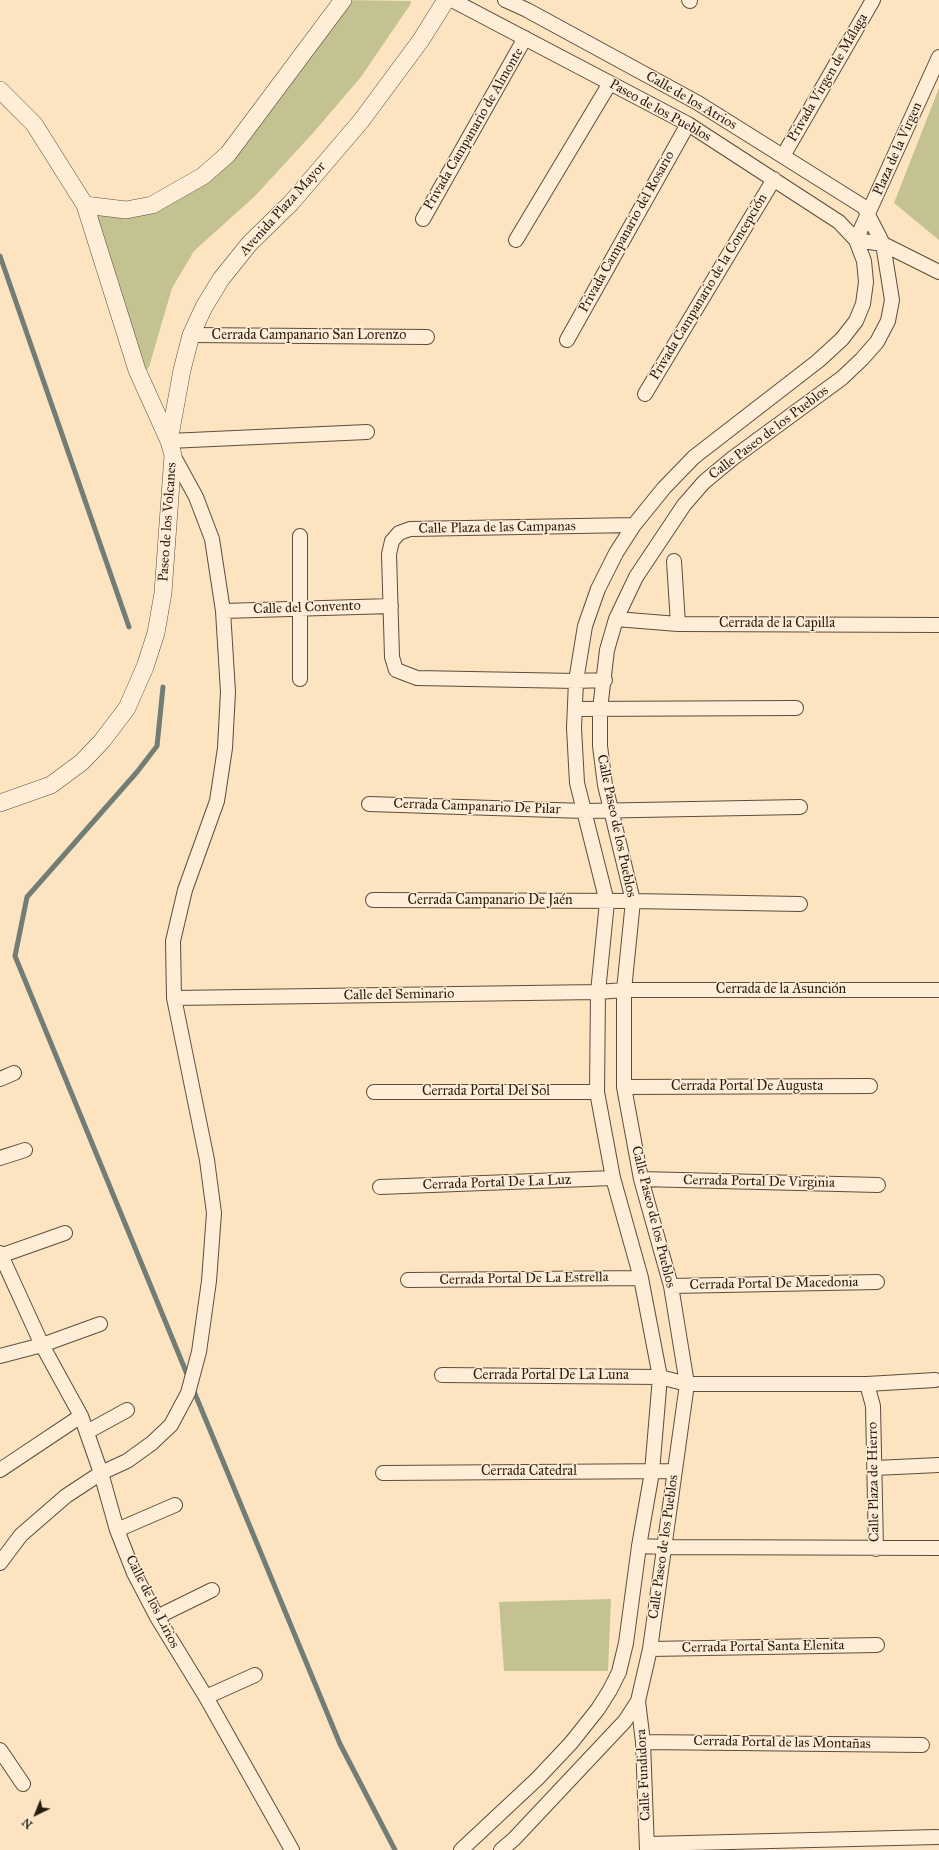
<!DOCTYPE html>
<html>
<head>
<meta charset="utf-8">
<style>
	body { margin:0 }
	#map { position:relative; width:939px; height:1850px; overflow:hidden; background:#fde4c1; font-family:"IM FELL Great Primer",serif }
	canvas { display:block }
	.north { position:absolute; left:16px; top:1794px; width:40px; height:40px; -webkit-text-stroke:3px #feedd7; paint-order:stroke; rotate:223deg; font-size:11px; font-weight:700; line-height:16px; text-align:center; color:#281b0f }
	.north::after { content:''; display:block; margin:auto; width:14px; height:18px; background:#281b0f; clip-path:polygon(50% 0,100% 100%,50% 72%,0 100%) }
</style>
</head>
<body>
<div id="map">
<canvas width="939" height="1850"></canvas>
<div class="north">N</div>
</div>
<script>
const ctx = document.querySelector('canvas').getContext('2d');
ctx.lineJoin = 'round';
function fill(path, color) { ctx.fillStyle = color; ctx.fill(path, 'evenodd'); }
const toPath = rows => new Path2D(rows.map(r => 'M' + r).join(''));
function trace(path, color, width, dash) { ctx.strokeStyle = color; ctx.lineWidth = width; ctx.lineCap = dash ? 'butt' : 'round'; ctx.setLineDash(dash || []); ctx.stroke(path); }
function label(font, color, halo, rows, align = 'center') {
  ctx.font = font + ' "IM FELL Great Primer",serif'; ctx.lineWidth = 3; ctx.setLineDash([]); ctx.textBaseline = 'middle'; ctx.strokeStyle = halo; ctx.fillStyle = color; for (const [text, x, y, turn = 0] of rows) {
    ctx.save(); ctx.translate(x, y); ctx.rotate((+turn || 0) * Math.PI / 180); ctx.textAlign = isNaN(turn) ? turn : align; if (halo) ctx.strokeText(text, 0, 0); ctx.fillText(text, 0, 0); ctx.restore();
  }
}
fill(toPath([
	[338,0,411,1,410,5,361,77,313,133,255,196,194,251,172,288,149,367,145,372,95,213,158,201,216,155,253,115],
	[939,88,939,240,894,203],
	[611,1599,608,1671,504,1671,499,1602]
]), '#c4c290');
trace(toPath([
	[0,256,129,627],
	[163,687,157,746,137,772,27,897,15,956,189,1379],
	[193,1389,340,1744,395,1850]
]), '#717d75', 5);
const minor = toPath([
	[452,0,688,124,839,222,856,240,864,261,866,282,863,304,856,321,842,339,818,361,694,457,664,488,634,525,616,553,598,589,585,626,576,681,574,728,577,783,607,902,598,992,597,1092,613,1178,641,1278,660,1377,652,1472,639,1546,626,1643,619,1672,610,1690,598,1709,571,1743,537,1779,461,1850],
	[689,0,690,1],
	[783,156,873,0],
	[423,219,525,38],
	[516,240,610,83],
	[856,240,939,57],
	[856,240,883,244,939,272],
	[191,335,427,337],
	[567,340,688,124],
	[645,394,774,179],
	[169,441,367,432],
	[300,536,300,679],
	[674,561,678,624],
	[223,611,391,606],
	[616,619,678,624,939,625],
	[605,680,576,681,417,678,396,670,392,657,389,554,392,541,399,533,410,529,634,525],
	[575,709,796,708],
	[369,804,585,811,800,807],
	[373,900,633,901,800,904],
	[174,998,598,992,624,990,939,990],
	[0,1079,14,1073],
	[624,1087,870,1086],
	[374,1092,597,1092],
	[0,1158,25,1150],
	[641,1179,878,1185],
	[380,1187,613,1178],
	[0,1253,42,1345,81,1416,101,1473,117,1530,134,1573,157,1617,206,1697,292,1850],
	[0,1256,65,1233],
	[408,1280,641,1278],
	[671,1286,877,1282],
	[0,1356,42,1345,100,1324],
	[442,1375,660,1377,687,1384,867,1384,935,1380],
	[867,1384,873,1406,876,1549],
	[87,1432,127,1410],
	[875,1468,939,1465],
	[0,1470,81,1416],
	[383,1473,675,1471],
	[117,1530,175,1505],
	[639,1546,665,1547,939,1548],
	[0,1563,21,1535,66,1496,101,1473,127,1461,152,1443,171,1425,188,1393,199,1352,209,1281,214,1213,207,1160,174,998,173,941,185,890,217,801,225,748,228,692,223,611,212,539,196,497,173,455],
	[157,1617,212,1590],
	[650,1649,877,1645],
	[206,1697,255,1675],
	[638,1701,643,1742,647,1850],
	[643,1742,922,1745],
	[0,1750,23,1784],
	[647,1844,937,1837],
	[501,1850,514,1839,625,1721,638,1701,650,1649,687,1384,671,1286,641,1179,624,1087,624,990,633,901,605,785,600,746,600,709,607,650,616,619,636,577,684,505,704,482,733,458,842,378,862,359,877,342,888,321,892,300,883,244,864,207,698,103,527,10,505,0]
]);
const tertiary = toPath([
	[0,90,34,124,85,205,137,370,169,441,173,455,163,593,156,633,145,667,127,708,102,741,82,762,51,785,0,803],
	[85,205,126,210,152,205,203,176,228,154,343,0],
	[169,441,182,370,191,335,204,307,221,279,250,243,291,203,361,121,421,40,446,0]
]);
trace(minor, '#5d4d3c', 16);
trace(tertiary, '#5d4d3c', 18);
trace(minor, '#feedd7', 14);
trace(tertiary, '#feedd7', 17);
label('14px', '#281b0f', '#feedd7', [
	["Privada Virgen de Málaga",828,78,-60],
	["Calle de los Atrios",691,101,30],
	["Paseo de los Pueblos",660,111,29],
	["Privada Campanario de Almonte",474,129,-60],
	["Plaza de la Virgen",898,149,-66],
	["Avenida Plaza Mayor",283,209,-48],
	["Privada Campanario del Rosario",627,232,-61],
	["Privada Campanario de la Concepción",709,287,-59],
	["Cerrada Campanario San Lorenzo",309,336],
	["Calle Paseo de los Pueblos",769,433,-37],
	["Paseo de los Volcanes",168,522,-86],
	["Calle Plaza de las Campanas",497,528,-1],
	["Calle del Convento",307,608,-2],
	["Cerrada de la Capilla",777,624],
	["Cerrada Campanario De Pilar",477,807,2],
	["Calle Paseo de los Pueblos",616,826,78],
	["Cerrada Campanario De Jaén",490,901],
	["Cerrada de la Asunción",781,990],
	["Calle del Seminario",399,995,-1],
	["Cerrada Portal De Augusta",747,1087],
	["Cerrada Portal Del Sol",486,1092],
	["Cerrada Portal De Virginia",759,1182,1],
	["Cerrada Portal De La Luz",497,1183,-2],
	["Calle Paseo de los Pueblos",653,1217,76],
	["Cerrada Portal De La Estrella",524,1279,-1],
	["Cerrada Portal De Macedonia",774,1284,-1],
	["Cerrada Portal De La Luna",551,1376],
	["Cerrada Catedral",529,1472],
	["Calle Plaza de Hierro",874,1482,-91],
	["Calle Paseo de los Pueblos",664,1547,-82],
	["Calle de los Lirios",152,1602,63],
	["Cerrada Portal Santa Elenita",763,1647,-1],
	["Cerrada Portal de las Montañas",782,1743,1],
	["Calle Fundidora",644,1775,-93]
]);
</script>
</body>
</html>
